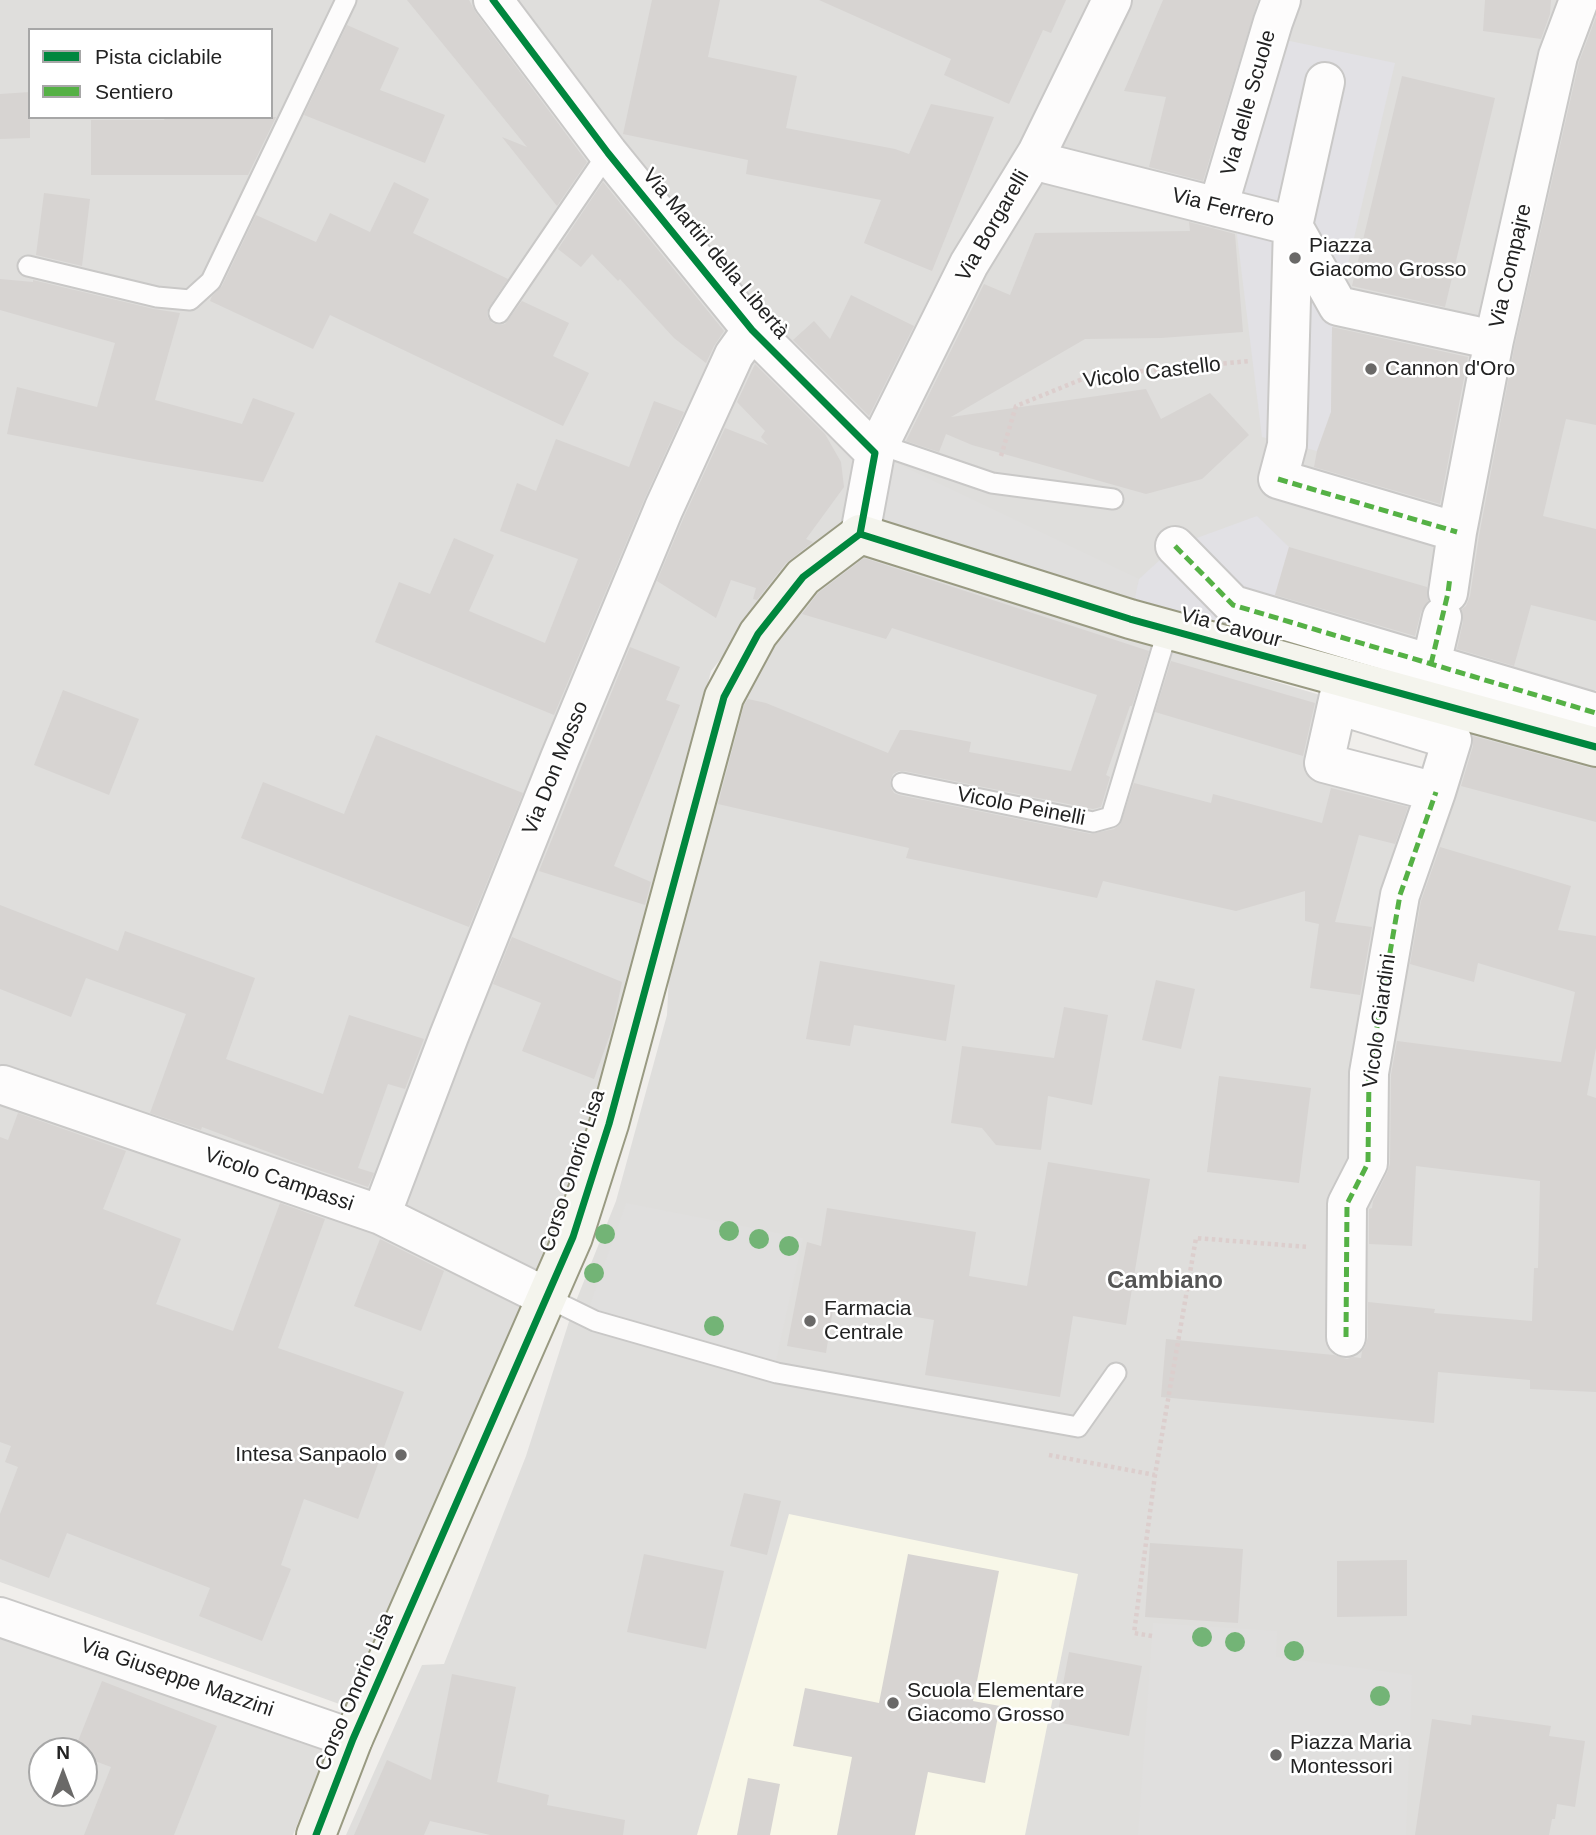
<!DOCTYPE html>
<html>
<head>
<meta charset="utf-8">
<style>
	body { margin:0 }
	#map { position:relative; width:1596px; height:1835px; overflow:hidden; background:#f0eeeb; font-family:Arial,sans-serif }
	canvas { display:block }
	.legend { position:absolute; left:28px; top:28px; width:245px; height:91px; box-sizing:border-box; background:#fff; border:2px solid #a7a7a7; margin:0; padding:9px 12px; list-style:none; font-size:21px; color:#222 }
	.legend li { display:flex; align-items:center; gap:14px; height:35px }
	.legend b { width:35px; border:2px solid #a7a7a7 }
	.north { position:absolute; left:28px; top:1737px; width:70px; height:70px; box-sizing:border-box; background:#fff; border:2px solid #a7a7a7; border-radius:50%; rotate:0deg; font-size:19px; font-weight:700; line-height:28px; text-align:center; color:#222 }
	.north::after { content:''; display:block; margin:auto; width:24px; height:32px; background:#6a6968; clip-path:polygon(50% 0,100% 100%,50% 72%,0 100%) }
</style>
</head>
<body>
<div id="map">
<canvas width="1596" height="1835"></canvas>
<ul class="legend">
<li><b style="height:9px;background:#00873e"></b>Pista ciclabile</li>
<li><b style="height:9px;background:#55b145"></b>Sentiero</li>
</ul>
<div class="north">N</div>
</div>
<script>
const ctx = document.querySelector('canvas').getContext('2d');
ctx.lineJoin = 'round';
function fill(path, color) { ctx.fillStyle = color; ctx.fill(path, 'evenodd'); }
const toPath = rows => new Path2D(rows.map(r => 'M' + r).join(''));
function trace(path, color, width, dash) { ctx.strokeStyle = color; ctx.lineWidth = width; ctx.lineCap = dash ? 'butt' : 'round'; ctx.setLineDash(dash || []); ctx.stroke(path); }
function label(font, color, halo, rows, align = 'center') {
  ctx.font = font + ' Arial,sans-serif'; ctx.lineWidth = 5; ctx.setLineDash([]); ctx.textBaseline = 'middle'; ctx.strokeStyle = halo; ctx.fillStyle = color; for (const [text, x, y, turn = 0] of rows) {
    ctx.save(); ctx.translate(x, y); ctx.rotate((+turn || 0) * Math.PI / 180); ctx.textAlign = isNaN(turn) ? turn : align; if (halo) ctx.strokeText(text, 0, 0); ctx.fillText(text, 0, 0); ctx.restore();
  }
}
fill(toPath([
	[0,0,481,0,851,449,860,478,846,517,782,583,711,671,619,1030,562,1211,539,1270,356,1710,0,1582],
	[30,30,271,30,271,117,30,117],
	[505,0,1097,0,872,441,763,325],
	[1121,0,1596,0,1596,690,1574,713,1468,693,879,532,890,453],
	[863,552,1144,643,1344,702,1329,756,1448,791,1466,721,1596,752,1596,1835,346,1835,422,1665,444,1664,526,1456,574,1306,616,1201,667,1015,671,934,714,745,787,608],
	[0,1623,331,1740,293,1835,0,1835],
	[42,1751,84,1751,84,1793,42,1793]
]), '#dfdedc');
fill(toPath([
	[789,1514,1078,1574,1025,1835,697,1835]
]), '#f8f7e8');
fill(toPath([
	[875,453,1139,579,1130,619,860,534],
	[626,1203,803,1238,774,1370,588,1310],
	[1153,1623,1277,1631,1276,1657,1412,1675,1406,1835,1138,1835]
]), '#e0dfde');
fill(toPath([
	[1261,35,1395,63,1332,332,1331,412,1317,451,1262,437,1234,211],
	[1257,516,1289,547,1274,598,1234,605,1223,643,1130,619,1139,579,1175,546]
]), '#e2e1e5');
fill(toPath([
	[407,0,469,0,476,13,587,162,557,206,502,137,527,147],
	[652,0,720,0,708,57,797,76,786,128,895,149,909,154,931,104,994,117,932,271,864,243,881,200,746,174,748,160,623,134],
	[819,0,1066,0,1051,33,1043,30,1009,104,944,75,951,59],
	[1163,0,1258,0,1203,181,1149,167,1166,97,1124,91],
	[1485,0,1551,0,1550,14,1541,39,1483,31],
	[1596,17,1596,425,1566,419,1543,516,1596,529,1596,621,1531,605,1514,666,1457,649,1463,622,1462,609,1466,606,1470,596,1479,536,1515,344,1579,62],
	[347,25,399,48,380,90,445,115,425,163,304,115],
	[1402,76,1495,98,1445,307,1352,286],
	[30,92,30,138,0,139,0,94],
	[166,117,276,117,248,175,91,175,91,120,164,120],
	[394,182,429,199,413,233,508,279,489,307,487,313,488,318,492,323,499,325,505,324,522,301,569,323,553,356,589,373,563,426,330,315,313,349,210,301,212,296,222,286,256,215,316,242,330,213,370,232],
	[603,182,724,331,714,346,706,363,674,338,620,279,618,281,592,254,581,267,558,249],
	[44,193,90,199,82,266,36,255],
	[1189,222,1235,234,1243,332,1161,338,1085,339,951,417,1146,389,1161,419,1210,393,1249,435,1202,479,1146,494,972,445,946,434,939,452,906,441,984,284,1010,295,1035,233,1190,231],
	[0,279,33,282,33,280,154,309,180,313,155,400,242,424,253,398,295,413,263,482,144,461,7,434,17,387,97,407,115,343,0,310],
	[851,295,914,326,869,416,793,340,814,321,830,339],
	[1332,327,1468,357,1440,504,1314,467,1317,451,1331,412],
	[755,364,825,434,841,462,844,487,806,539,813,542,786,563,757,600,753,599,756,588,731,580,716,618,657,581,684,517,725,428,768,445,761,437,765,431,737,402],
	[654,401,684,412,644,500,554,715,375,642,399,582,430,594,454,538,494,555,469,611,545,643,578,559,500,531,517,483,536,491,556,439,629,467],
	[1289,547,1427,587,1428,601,1421,612,1415,636,1275,595],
	[864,558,1149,651,1132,706,1130,706,1106,775,1110,777,1101,807,1093,809,904,771,899,771,893,774,890,781,891,788,894,793,899,795,1091,834,1114,829,1120,825,1134,783,1211,803,1213,794,1322,823,1331,788,1408,807,1395,844,1359,835,1335,922,1372,927,1360,995,1310,988,1319,924,1305,921,1305,891,1236,911,1103,881,1097,898,906,858,909,848,718,804,744,705,748,699,766,703,888,753,900,730,910,730,971,742,969,752,1071,771,1097,695,892,628,886,639,802,614,818,593],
	[630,647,680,667,666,700,680,705,614,866,651,882,645,905,539,871],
	[1171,661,1315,703,1303,756,1155,712],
	[63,690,139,719,109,795,34,765],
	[376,735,523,793,469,927,241,838,263,782,344,814],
	[1473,736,1590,768,1596,768,1596,822,1461,786,1473,746],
	[1440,847,1571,886,1558,930,1596,936,1596,1048,1587,1095,1596,1098,1596,1392,1530,1389,1530,1380,1438,1372,1434,1423,1161,1397,1166,1339,1334,1355,1347,1359,1353,1357,1361,1358,1362,1351,1365,1347,1368,1337,1368,1302,1435,1309,1434,1313,1532,1321,1534,1268,1538,1268,1540,1181,1416,1166,1412,1246,1369,1244,1369,1209,1372,1208,1373,1201,1387,1173,1390,1164,1391,1075,1397,1041,1561,1062,1575,992,1478,963,1474,982,1410,964,1421,901],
	[0,905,118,951,125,931,255,978,226,1059,323,1094,349,1015,424,1039,405,1089,388,1084,358,1168,374,1173,368,1187,295,1162,202,1127,201,1130,150,1113,186,1014,86,978,71,1017,0,989],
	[512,937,622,982,612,1029,594,1079,522,1051,541,1003,493,984],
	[820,961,955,985,946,1041,854,1025,850,1046,806,1039],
	[1156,980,1195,989,1181,1049,1142,1040],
	[1064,1007,1108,1015,1092,1105,1048,1096,1041,1150,996,1145,982,1128,951,1123,962,1046,1054,1058],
	[1219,1076,1311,1088,1299,1183,1207,1172],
	[18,1113,126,1151,103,1209,181,1239,156,1304,233,1331,280,1203,325,1219,278,1348,404,1392,358,1519,304,1499,281,1565,291,1569,262,1641,199,1616,210,1588,67,1533,49,1578,0,1559,0,1514,18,1467,5,1462,11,1446,0,1442,0,1137,8,1140],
	[1048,1162,1150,1179,1126,1325,1073,1316,1060,1397,925,1375,934,1320,834,1303,826,1353,787,1346,807,1242,821,1246,827,1208,976,1232,969,1276,1027,1286],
	[380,1239,444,1271,421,1331,354,1306],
	[744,1493,781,1501,767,1555,730,1546],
	[1150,1543,1243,1549,1238,1623,1145,1617],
	[644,1554,724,1571,706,1649,627,1632],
	[908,1554,999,1571,973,1701,1000,1706,985,1783,928,1772,915,1835,837,1835,852,1757,793,1746,805,1688,879,1703],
	[1407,1560,1407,1616,1337,1617,1337,1561],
	[1069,1652,1142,1666,1129,1736,1056,1722],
	[452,1674,516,1687,497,1782,549,1795,547,1805,625,1820,623,1835,490,1835,430,1821,424,1835,354,1835,387,1760,431,1780],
	[102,1681,217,1726,174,1835,84,1835,111,1767,84,1757,84,1751,74,1751],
	[1472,1715,1551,1726,1549,1736,1585,1741,1575,1807,1557,1804,1555,1819,1552,1819,1549,1835,1415,1835,1432,1719,1471,1725],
	[748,1778,780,1784,770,1835,737,1835]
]), '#d7d4d2');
const lane = toPath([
	[28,266,157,297,190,300,211,281,346,0],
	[499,313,608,153],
	[878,444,992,483,1113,499],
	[902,783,1093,822,1111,817,1168,629],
	[546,1297,595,1321,777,1373,1078,1427,1116,1373]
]);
const street = toPath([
	[493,0,608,153,752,330,875,453,860,534],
	[1325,82,1293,226,1287,445,1278,479,1457,532],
	[1037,153,1048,164,1293,226,1338,306,1494,340],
	[1218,207,1273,22,1281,0],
	[875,453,969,264,1037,153,1112,0],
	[1175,546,1233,605,1596,713],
	[1448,593,1457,532,1494,340,1558,56,1579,0],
	[1431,664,1442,617],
	[1338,705,1452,740,1436,792,1324,763,1343,678],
	[3,1085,381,1215,546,1297],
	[381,1215,449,1036,560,758,664,508,734,355,752,330],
	[1346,1337,1347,1204,1368,1163,1369,1073,1400,895,1436,792],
	[0,1617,353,1739]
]);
const secondary = toPath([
	[316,1835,353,1739,573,1237,609,1124,724,697,758,634,803,577,860,534,1130,619,1596,747]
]);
trace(lane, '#c9c8c7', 23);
trace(street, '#c9c8c7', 42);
trace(secondary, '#999a82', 42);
trace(toPath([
	[1001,456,1016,406,1090,376,1250,361],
	[1049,1455,1155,1475],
	[1152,1636,1134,1633,1155,1475,1196,1238,1308,1247]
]), '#dccecd', 4.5, [3.5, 3.5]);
trace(lane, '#fdfcfc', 19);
trace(street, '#fdfcfc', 38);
trace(secondary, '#f4f4ed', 38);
trace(toPath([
	[1278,479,1457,532],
	[1175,546,1233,605,1596,713],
	[1431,664,1448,593,1450,577],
	[1346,1337,1347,1204,1368,1163,1369,1073,1400,895,1436,792]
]), '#55b145', 5, [10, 5]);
trace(toPath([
	[493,0,608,153,752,330,875,453,860,534],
	[860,534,1130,619,1596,747],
	[316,1835,353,1739,573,1237,609,1124,724,697,758,634,803,577,860,534]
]), '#00873e', 7);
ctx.fillStyle = '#73b476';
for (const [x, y] of [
	[729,1231],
	[605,1234],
	[759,1239],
	[789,1246],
	[594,1273],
	[714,1326],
	[1202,1637],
	[1235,1642],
	[1294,1651],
	[1380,1696]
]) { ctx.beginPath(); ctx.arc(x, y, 10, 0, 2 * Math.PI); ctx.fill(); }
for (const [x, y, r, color] of [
	[1295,258,7,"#6a6968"],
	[1371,369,7,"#6a6968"],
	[810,1321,7,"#6a6968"],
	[401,1455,7,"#6a6968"],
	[893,1703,7,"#6a6968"],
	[1276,1755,7,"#6a6968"]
]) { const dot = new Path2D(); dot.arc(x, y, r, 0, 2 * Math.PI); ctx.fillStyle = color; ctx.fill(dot); trace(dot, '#fff', 2.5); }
label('21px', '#222', '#fff', [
	["Via delle Scuole",1249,103,-74],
	["Via Ferrero",1223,208,14],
	["Via Borgarelli",993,226,-60],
	["Via Martiri della Libertà",715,254,50],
	["Via Compajre",1511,266,-77],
	["Vicolo Castello",1152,373,-7],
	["Via Cavour",1231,628,15],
	["Via Don Mosso",556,768,-68],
	["Vicolo Peinelli",1021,807,11],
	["Vicolo Giardini",1380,1021,-82],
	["Corso Onorio Lisa",573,1171,-72],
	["Vicolo Campassi",279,1180,19],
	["Via Giuseppe Mazzini",177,1678,19],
	["Corso Onorio Lisa",355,1692,-67]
]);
label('21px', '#222', '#fff', [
	["Piazza",1309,246],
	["Giacomo Grosso",1309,270],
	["Cannon d'Oro",1385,369],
	["Farmacia",824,1309],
	["Centrale",824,1333],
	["Intesa Sanpaolo",387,1455,"right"],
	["Scuola Elementare",907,1691],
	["Giacomo Grosso",907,1715],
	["Piazza Maria",1290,1743],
	["Montessori",1290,1767]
], 'left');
label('bold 24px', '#555', '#fff', [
	["Cambiano",1165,1281]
]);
</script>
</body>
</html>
